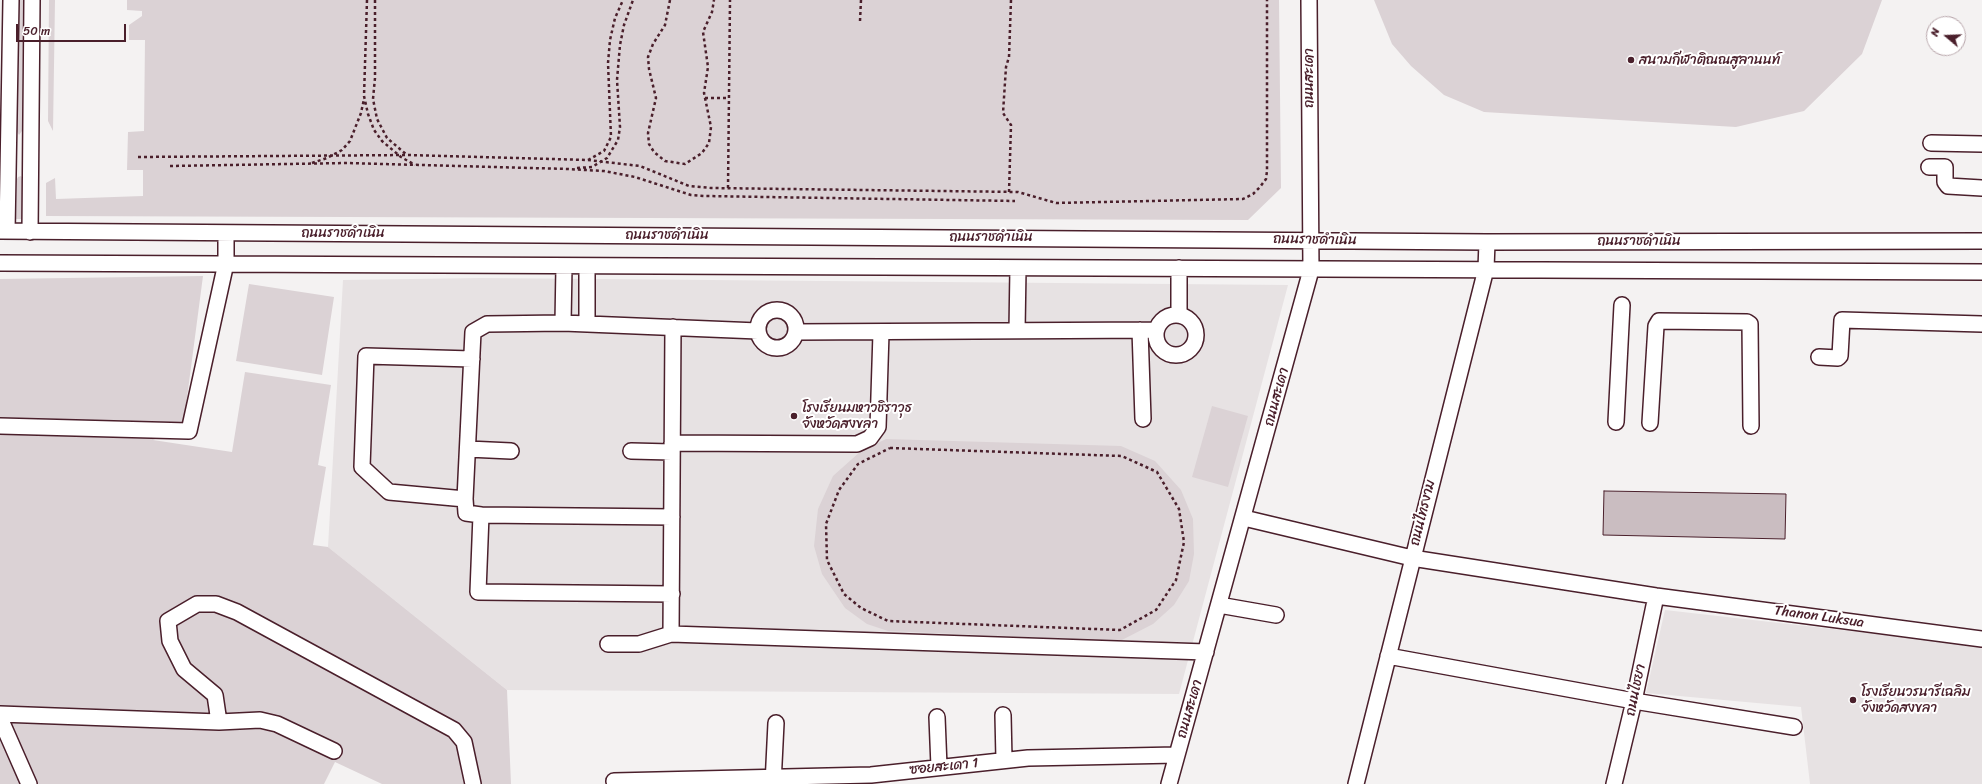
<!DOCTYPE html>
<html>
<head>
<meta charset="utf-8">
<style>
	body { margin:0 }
	#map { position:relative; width:1982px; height:784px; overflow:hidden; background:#f4f2f2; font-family:Sriracha,sans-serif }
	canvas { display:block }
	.north { position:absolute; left:1926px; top:16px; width:40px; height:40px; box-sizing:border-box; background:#fff; border:1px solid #b7a5aa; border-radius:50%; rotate:289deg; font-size:11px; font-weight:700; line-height:16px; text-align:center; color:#4a1f2b }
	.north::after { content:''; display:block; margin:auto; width:14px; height:18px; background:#4a1f2b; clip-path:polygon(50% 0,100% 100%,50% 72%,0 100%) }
	.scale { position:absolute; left:16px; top:24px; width:110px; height:18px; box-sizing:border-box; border:2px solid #4a1f2b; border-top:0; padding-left:5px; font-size:12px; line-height:14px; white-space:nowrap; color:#4a1f2b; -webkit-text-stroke:3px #fff; paint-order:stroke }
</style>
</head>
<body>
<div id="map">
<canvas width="1982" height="784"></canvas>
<div class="north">N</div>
<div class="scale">50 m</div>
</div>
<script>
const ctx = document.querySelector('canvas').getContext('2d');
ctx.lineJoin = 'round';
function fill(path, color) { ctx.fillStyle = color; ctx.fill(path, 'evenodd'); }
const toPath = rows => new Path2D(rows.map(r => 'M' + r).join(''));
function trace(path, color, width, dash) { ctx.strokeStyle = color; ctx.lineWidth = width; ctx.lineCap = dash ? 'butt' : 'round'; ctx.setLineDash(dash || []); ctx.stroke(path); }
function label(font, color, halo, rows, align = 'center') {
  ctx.font = font + ' Sriracha,"Playpen Sans Thai",sans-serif'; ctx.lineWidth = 4; ctx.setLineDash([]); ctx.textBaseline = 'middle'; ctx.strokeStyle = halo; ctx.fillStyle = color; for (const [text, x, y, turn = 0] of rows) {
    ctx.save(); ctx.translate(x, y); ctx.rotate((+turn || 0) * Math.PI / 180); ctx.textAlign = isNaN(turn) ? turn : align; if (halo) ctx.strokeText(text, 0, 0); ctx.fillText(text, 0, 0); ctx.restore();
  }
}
fill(toPath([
	[480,278,1288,285,1179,694,507,690,328,547,343,280],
	[1665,610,1982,646,1982,784,1810,784,1801,707,1646,693]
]), '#e7e2e3');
fill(toPath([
	[17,0,23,0,22,131,19,135,16,130],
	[49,0,55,0,53,131,48,121],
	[127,0,1279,0,1281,188,1248,220,46,216,46,183,55,178,56,199,143,196,143,170,127,170,128,132,144,131,145,40,129,40,129,25,142,16,142,11,127,10],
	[1374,0,1882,0,1862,54,1804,111,1736,127,1484,112,1444,95,1411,66,1392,44],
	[21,176,23,179,22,219,16,219,17,179,18,177],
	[203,276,183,428,153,440,232,452,245,372,331,385,318,465,326,467,313,545,328,547,507,690,511,784,382,784,335,762,324,784,0,784,0,279],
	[249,284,334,297,322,375,236,361],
	[1212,406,1248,416,1228,487,1192,477],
	[886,439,1121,446,1155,461,1181,490,1193,519,1194,554,1189,581,1174,605,1153,624,1120,641,888,631,867,624,845,608,822,574,814,546,818,509,833,476,861,451]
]), '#dbd2d5');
const building = toPath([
	[1604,491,1786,494,1785,539,1603,535,1604,491]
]);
fill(building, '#cabdc1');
trace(building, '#4a1f2b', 1);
const minor = toPath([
	[1931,143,1982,144],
	[1929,167,1945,167,1945,182,1948,186,1982,188],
	[0,231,1487,242,1982,241],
	[7,231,11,0],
	[30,232,32,0],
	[0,263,1982,272],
	'758 329a19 19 0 1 1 38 0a19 19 0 1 1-38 0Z',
	'1156 335a20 20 0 1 1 40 0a20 20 0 1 1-40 0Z',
	[1179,315,1179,268],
	[563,323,564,266],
	[587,324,587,266],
	[1140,330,1143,419],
	[1017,331,1018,268],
	[796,332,1156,330],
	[1819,357,1838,358,1840,356,1842,320,1982,324],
	[1616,422,1622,305],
	[1650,423,1656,326,1659,321,1747,322,1750,324,1751,426],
	[0,426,189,431,226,263,226,233],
	[672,443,857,444,870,438,878,427,881,333],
	[468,449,511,451],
	[631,451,672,452],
	[465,499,389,492,362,467,366,356,472,359],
	[481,515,672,517],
	[1244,518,1412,558,1656,596,1982,639],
	[672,594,478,592,481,515,466,513,465,499,473,332,487,324,563,323,758,331],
	[1219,605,1276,615],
	[671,634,673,327],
	[608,644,639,644,671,634,1206,652],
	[1388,656,1634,701,1794,727],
	[0,714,219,722,260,720,277,724,334,751],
	[1003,715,1004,760],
	[937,717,939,767],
	[0,718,29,784],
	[219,722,215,695,184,669,170,641,168,621,197,604,216,604,237,612,454,730,464,742,473,784],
	[614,781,871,775,1028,758,1177,755],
	[773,784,776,723],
	[1169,784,1311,270,1309,0],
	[1356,784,1486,269,1487,242],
	[1614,784,1634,701,1656,596]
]);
trace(minor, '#4a1f2b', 18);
trace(toPath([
	[367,0,364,96,368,114,374,130,382,141,401,157,415,165],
	[375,0,375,78,373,99,377,119,387,138,407,155],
	[670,0,665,25,653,44,648,57,649,69,656,98,648,133,649,144,654,152,665,161,685,164,702,153,709,143,711,127,704,93,708,67,703,32,712,12,714,0],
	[860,21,861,0],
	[705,98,729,98],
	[138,157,408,155,588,160,640,166,689,186,711,188,1018,192,1056,203,1243,199,1253,194,1260,187,1266,179,1267,171,1267,0],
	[588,160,604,151,611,137,608,63,610,40,615,18,623,0],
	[312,163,327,158,342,150,350,141,361,113,364,99],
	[170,166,347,163,568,169,604,171,635,177,691,195,705,196,1015,201],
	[577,168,592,167,607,158,618,140,620,127,617,80,620,45,624,25,633,0],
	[728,188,730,0],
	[1009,192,1011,125,1003,113,1006,67,1009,57,1011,0],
	[890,448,1122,456,1157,472,1179,509,1184,542,1176,580,1156,610,1120,630,888,621,861,608,844,594,827,560,826,524,839,490,858,464,890,448]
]), '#4a1f2b', 2.5, [3, 3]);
trace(minor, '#fff', 15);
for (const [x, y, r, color] of [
	[1631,60,4,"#4a1f2b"],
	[794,416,4,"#4a1f2b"],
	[1853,700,4,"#4a1f2b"]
]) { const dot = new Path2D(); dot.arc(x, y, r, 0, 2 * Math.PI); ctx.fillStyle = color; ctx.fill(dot); trace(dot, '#fff', 1.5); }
label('14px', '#4a1f2b', '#fff', [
	["สนามกีฬาติณณสูลานนท์",1639,60],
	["โรงเรียนมหาวชิราวุธ",802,408],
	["จังหวัดสงขลา",802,424],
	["โรงเรียนวรนารีเฉลิม",1861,692],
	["จังหวัดสงขลา",1861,708]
], 'left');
label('14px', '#4a1f2b', '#fff', [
	["ถนนสะเดา",1309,78,-90],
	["ถนนราชดำเนิน",343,233],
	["ถนนราชดำเนิน",667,235],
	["ถนนราชดำเนิน",991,237],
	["ถนนราชดำเนิน",1315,240,1],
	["ถนนราชดำเนิน",1639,241],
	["ถนนสะเดา",1277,397,-75],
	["ถนนไทรงาม",1423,513,-76],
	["Thanon Luksua",1819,617,8],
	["ถนนไชยา",1636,690,-78],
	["ถนนสะเดา",1190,709,-74],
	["ซอยสะเดา 1",944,767,-6]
]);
</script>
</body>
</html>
